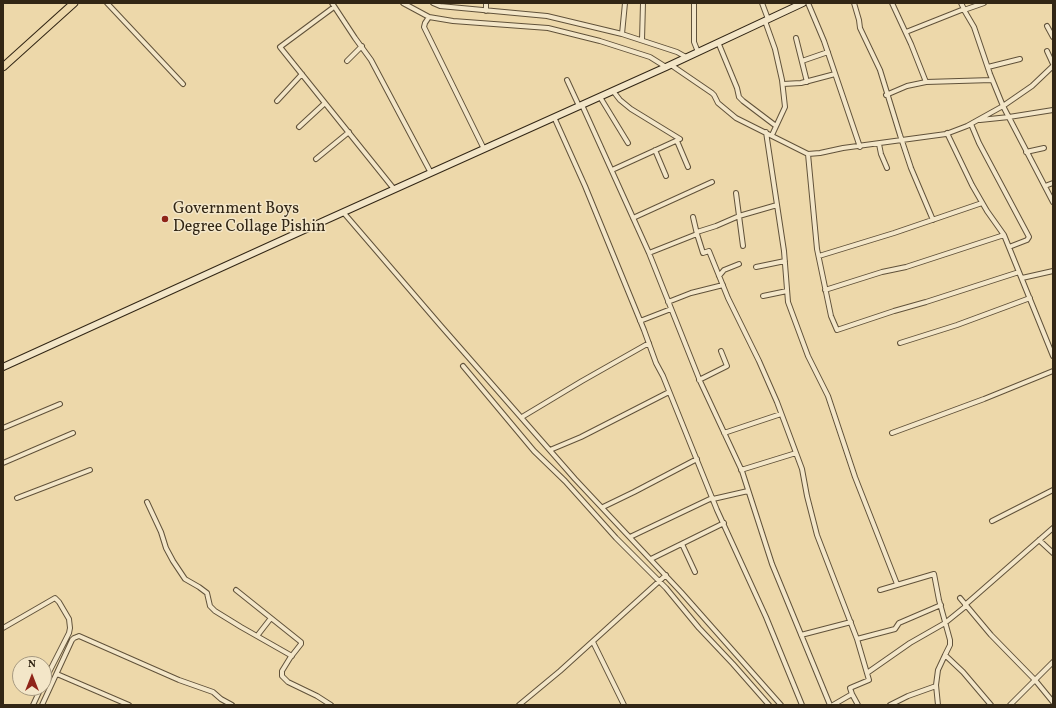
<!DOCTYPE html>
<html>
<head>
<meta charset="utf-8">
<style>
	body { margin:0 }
	#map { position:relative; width:1056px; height:708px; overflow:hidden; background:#edd8aa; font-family:Vollkorn,serif }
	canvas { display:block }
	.frame { position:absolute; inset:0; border:4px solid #322615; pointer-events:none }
	.north { position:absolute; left:12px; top:656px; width:40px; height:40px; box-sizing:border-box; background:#f3e6c8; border:1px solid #a69980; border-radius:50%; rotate:0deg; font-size:11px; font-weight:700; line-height:16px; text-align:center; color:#322615 }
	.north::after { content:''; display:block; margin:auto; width:14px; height:18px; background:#8f2418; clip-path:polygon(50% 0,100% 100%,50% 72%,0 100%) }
</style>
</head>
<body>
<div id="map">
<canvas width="1056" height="708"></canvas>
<div class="frame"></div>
<div class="north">N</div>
</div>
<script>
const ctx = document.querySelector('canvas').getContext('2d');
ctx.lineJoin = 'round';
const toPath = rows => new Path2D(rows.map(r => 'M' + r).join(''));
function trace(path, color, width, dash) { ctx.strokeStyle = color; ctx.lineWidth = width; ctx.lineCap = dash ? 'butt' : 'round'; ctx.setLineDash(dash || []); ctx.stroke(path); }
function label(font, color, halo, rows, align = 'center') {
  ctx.font = font + ' Vollkorn,serif'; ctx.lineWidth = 3; ctx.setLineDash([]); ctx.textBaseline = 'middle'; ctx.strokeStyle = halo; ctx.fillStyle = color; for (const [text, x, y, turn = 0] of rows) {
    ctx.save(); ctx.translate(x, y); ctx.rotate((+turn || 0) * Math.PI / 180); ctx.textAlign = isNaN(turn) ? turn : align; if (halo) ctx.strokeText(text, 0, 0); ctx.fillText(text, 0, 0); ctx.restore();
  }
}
const street = toPath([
	[107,3,183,84],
	[332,3,355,38,371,60,431,173],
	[403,3,429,17,453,21,548,28,600,41,650,57,666,67],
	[433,3,440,6,547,16,622,34,677,52,686,57],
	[694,3,694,42,698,52],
	[762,3,768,19],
	[808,3,824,41,860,147],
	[854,3,859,20,860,28,880,70,900,135,911,168,933,220],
	[334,7,280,47,394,189],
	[964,9,964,10,984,3],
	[964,10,974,27,990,74,1003,106,1032,86,1053,66],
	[486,11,486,3],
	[429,17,425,23,424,27,484,149],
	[765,21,775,49,782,80,785,107,772,135],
	[1047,26,1053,37],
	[906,32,964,9,961,3],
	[622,34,625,3],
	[796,38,807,82],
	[642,40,643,3],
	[718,42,737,88,739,97,743,101,776,126],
	[1047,51,1053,64],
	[347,61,362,46],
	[802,61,828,52],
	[671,65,712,93,714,95,718,103,736,118,808,154,820,153,843,148,946,134,967,126,1003,106,1053,202],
	[988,67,1020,59],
	[567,80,579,106],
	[926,82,992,80],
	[783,84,801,83,835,74],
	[613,91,620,100,631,109,680,139],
	[886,95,907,86,926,82,911,44,892,3],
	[600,97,628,143],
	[277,101,302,74],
	[582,105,649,253,700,381,742,471,772,564,830,705],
	[554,117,585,186,644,330,656,363,663,376,717,510,766,617,802,705],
	[980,120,1009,117,1053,110],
	[971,124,979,143,1029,237,1027,240,1009,247],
	[299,127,325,103],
	[766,132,784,251,788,302,808,356,828,396,855,477,897,584],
	[947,133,972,185,987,211,1004,235,1053,356],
	[677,141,688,167],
	[879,144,881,154,887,168],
	[655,150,666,176],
	[1026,152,1044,148],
	[808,154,817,249,831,316,837,330,894,311,926,302,1019,272],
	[316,159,349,132],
	[612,170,680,139],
	[1045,186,1053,183],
	[736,193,743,246],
	[343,212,441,326,575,479,681,592,781,705],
	[693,217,697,234],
	[633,218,712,182],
	[697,232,716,226,739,216,777,205],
	[649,253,697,234,703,253,709,251,728,298,759,361,777,402,789,434,802,469,807,496,817,535,857,639,869,680,850,688,852,694],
	[819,256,894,233,982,203],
	[756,267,785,261],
	[719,276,724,270,739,264],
	[1022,278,1053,271],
	[825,290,882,272,906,267,1004,235],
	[763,296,787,291],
	[668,302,691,293,723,285],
	[640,321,671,309],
	[900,343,957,325,1030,298],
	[463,366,534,451,565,481,616,538,666,588,699,628,733,664,769,705],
	[699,380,727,366,721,351],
	[522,417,582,381,649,343],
	[3,428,60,404],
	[724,433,781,414],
	[892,433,984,399,1053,371],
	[550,450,581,437,669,392],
	[3,463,73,433],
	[741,470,796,453],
	[17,498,90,470],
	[713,499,748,491],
	[147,502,161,532,166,548,173,561,185,579,199,587,207,593,210,606,215,611,241,627,292,656],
	[603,507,634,492,697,459],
	[992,521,1053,490],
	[630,537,712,498],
	[1039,540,1053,553],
	[682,544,695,572],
	[651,559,724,523],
	[236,590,301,642,301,644,290,658,282,671,282,676,288,682,317,696,331,705],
	[880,590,934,574,939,600,950,640,950,645,945,655],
	[960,598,991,635,1035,680,1053,702],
	[965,605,1053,528],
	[3,628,55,598,59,602,69,619,70,628,69,633,44,682],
	[801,635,851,622],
	[257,636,271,618],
	[857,639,895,629,899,623,941,605],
	[593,642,624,705],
	[867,673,910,643,945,623,966,606],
	[57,674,129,705],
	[33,705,41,688],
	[42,705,72,640,74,638,79,636,179,680,213,692,221,699,232,705],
	[519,705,560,671,666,575],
	[833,705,852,694,858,705],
	[890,705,908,696,936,686],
	[938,705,936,685,938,670,945,655,963,672,991,705],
	[1010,705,1053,662]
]);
const secondary = toPath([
	[3,367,326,220,666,67,803,3]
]);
const primary = toPath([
	[3,67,74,3]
]);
trace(street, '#61523a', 6);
trace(secondary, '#322615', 8);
trace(primary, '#322615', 9);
trace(street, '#f3e6c8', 4);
trace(secondary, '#f3e6c8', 6);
trace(primary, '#edd8aa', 7);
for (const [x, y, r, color] of [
	[165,219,4,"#8f2418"]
]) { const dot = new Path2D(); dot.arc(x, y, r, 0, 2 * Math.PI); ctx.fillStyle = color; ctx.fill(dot); trace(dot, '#f3e6c8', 1.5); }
label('16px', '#322615', '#f3e6c8', [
	["Government Boys",173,210],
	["Degree Collage Pishin",173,228]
], 'left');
</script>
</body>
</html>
